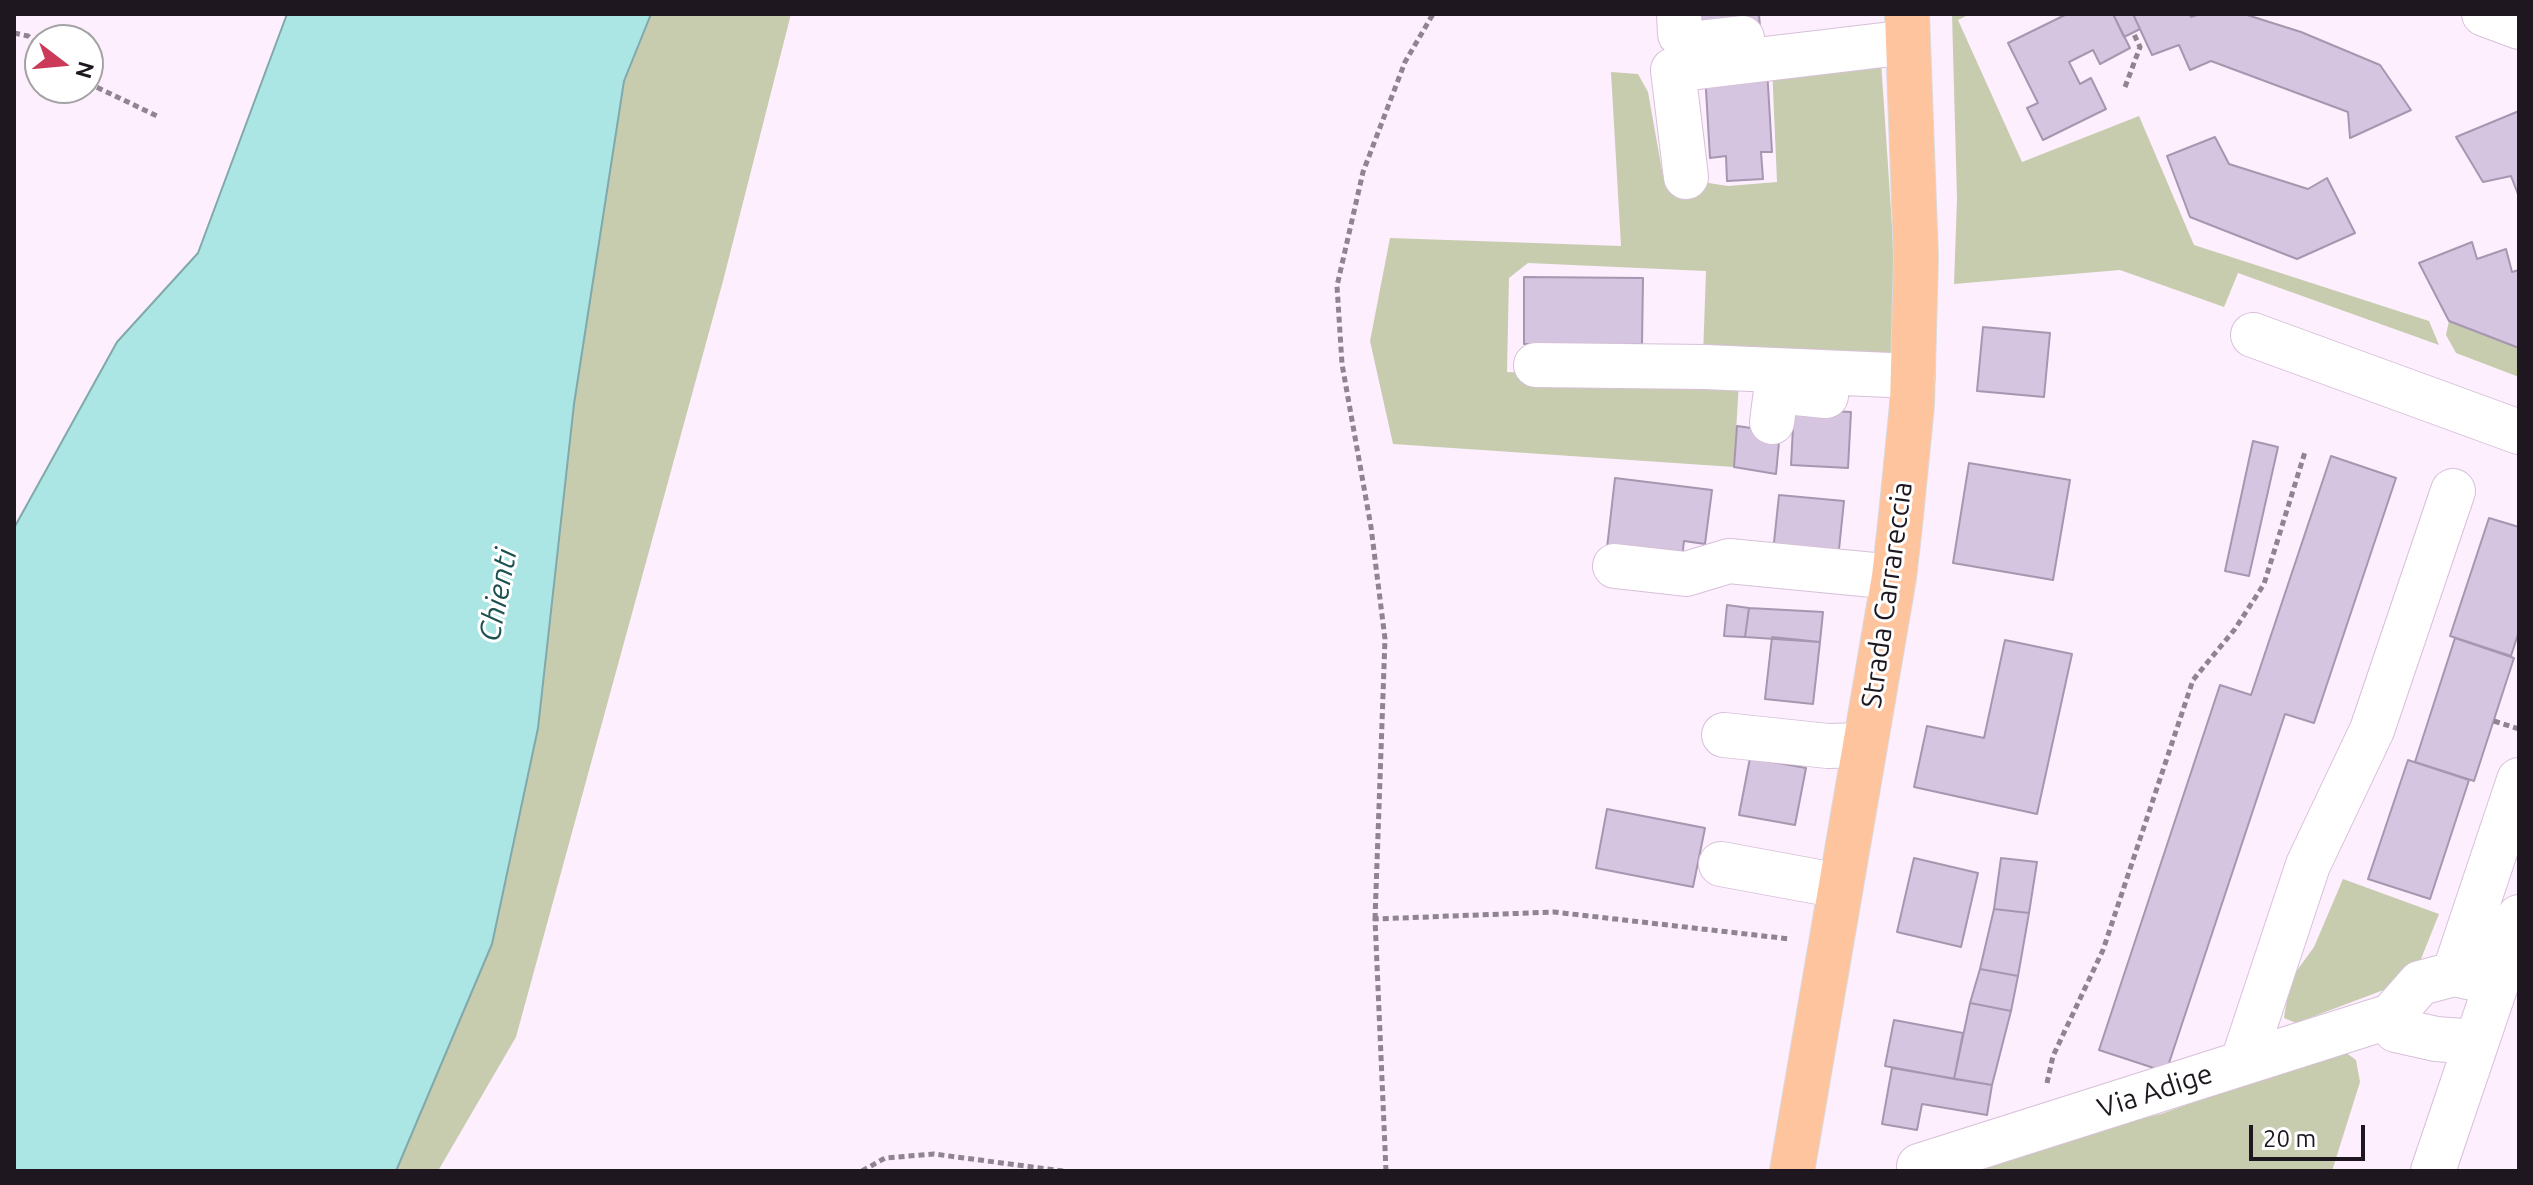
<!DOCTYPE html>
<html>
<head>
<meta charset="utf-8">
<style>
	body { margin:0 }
	#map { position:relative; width:2533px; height:1185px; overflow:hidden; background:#fdeffe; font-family:Ubuntu,sans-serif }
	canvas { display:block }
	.frame { position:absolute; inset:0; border:16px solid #1f1720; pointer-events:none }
	.north { position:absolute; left:24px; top:24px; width:80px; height:80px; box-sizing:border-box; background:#fff; border:2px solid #a5a2a6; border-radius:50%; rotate:106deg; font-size:22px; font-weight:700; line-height:32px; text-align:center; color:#1f1720 }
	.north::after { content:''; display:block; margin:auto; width:28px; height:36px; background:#cb3b59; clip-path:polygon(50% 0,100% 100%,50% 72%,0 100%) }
	.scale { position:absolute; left:2249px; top:1125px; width:116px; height:36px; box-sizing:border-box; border:4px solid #1f1720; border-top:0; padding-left:10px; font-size:24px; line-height:28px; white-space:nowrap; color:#1f1720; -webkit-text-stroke:6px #fff; paint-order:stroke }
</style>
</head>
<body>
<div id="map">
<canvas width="2533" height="1185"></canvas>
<div class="frame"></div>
<div class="north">N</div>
<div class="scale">20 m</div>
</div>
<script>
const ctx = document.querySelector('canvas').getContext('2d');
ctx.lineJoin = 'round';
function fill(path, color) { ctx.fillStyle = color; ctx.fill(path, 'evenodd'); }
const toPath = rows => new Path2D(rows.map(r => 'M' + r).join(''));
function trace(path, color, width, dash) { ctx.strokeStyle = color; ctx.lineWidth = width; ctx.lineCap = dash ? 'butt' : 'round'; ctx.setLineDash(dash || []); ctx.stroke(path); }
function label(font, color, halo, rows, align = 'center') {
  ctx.font = font + ' Ubuntu,sans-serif'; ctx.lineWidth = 6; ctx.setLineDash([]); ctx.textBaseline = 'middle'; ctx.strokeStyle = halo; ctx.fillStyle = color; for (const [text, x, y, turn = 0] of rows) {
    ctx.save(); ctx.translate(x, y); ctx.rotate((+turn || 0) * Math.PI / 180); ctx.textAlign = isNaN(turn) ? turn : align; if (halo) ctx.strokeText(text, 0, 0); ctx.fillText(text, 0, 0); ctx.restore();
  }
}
fill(toPath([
	[651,14,791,14,723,281,516,1037,438,1171,396,1171,492,944,538,728,574,404,624,80],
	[1952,14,1970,14,1958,20,2022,162,2139,116,2194,245,2429,321,2439,345,2238,273,2224,307,2120,270,1954,284,1957,199],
	[1881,61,1894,255,1893,356,1703,356,1706,271,1528,263,1509,278,1507,372,1739,381,1734,467,1393,444,1370,341,1390,238,1621,246,1611,72,1638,74,1648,92,1663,176,1728,186,1777,182,1772,66],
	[2449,321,2519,348,2519,377,2456,353,2446,335],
	[2343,879,2439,914,2413,979,2296,1023,2284,1018,2290,980,2314,947],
	[2341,1049,2356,1060,2360,1082,2332,1171,1955,1171,2044,1139,2161,1114]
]), '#c7ccaf');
const water = toPath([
	[287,14,651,14,624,81,574,404,538,728,492,944,396,1171,14,1171,14,528,117,342,198,253,287,14]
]);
fill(water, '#abe6e5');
trace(water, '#81a8aa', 2);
const building = toPath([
	[1692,14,1759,14,1760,27,1694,33,1692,14],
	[2067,14,2113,14,2130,48,2100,64,2093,50,2069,62,2080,84,2091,78,2106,109,2043,140,2027,108,2038,103,2008,43,2067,14],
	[2113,14,2133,14,2140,29,2124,37,2113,14],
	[2133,14,2189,14,2191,17,2200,14,2244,14,2301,32,2380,65,2411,110,2350,138,2348,112,2211,61,2190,70,2179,45,2152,55,2133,14],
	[1767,69,1772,152,1761,152,1763,179,1727,181,1726,156,1710,158,1705,73,1767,69],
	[2519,111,2519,197,2511,176,2483,182,2456,137,2519,111],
	[2215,137,2229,164,2308,189,2327,178,2355,233,2297,259,2190,217,2167,156,2215,137],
	[2472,242,2477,259,2506,249,2512,272,2519,270,2519,348,2449,321,2419,263,2472,242],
	[1524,277,1643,278,1642,344,1524,344,1524,277],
	[1983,327,2050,333,2044,397,1977,391,1983,327],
	[1794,409,1851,412,1848,468,1791,465,1794,409],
	[1737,426,1780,432,1776,474,1734,467,1737,426],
	[2253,441,2278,447,2249,576,2225,571,2253,441],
	[2331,456,2396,478,2314,723,2285,714,2166,1072,2099,1050,2220,685,2251,695,2331,456],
	[1969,463,2070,480,2053,580,1953,563,1969,463],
	[1615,478,1712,490,1705,544,1684,541,1682,558,1607,548,1615,478],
	[1779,495,1844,501,1838,559,1773,552,1779,495],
	[2489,518,2519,527,2519,631,2511,656,2450,636,2489,518],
	[1727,605,1749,608,1745,637,1724,636,1727,605],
	[1749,608,1823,612,1820,642,1745,637,1749,608],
	[1772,637,1820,642,1813,704,1765,699,1772,637],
	[2455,638,2514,658,2474,781,2415,762,2455,638],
	[2005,640,2072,654,2037,814,1914,787,1927,726,1984,738,2005,640],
	[1750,758,1806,768,1795,825,1739,815,1750,758],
	[2408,760,2469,780,2430,899,2368,879,2408,760],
	[1607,809,1705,828,1693,887,1596,868,1607,809],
	[1914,858,1978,873,1961,947,1897,932,1914,858],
	[2001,858,2037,862,2029,913,1994,909,2001,858],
	[1994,909,2029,913,2018,976,1980,969,1994,909],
	[1980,969,2018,976,2011,1011,1970,1003,1980,969],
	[1970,1003,2011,1011,1992,1085,1954,1079,1970,1003],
	[1894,1020,1963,1033,1954,1079,1885,1066,1894,1020],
	[1892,1068,1992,1085,1987,1115,1922,1104,1917,1130,1882,1124,1892,1068]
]);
fill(building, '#d6c5e0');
trace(building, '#a696af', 2);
const minor = toPath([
	[1679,14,1680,34,1697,43,1742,38],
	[2484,14,2519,27],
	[1686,177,1673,70,1908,42],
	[2253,335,2519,432],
	[1536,365,1705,367,1913,376],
	[1772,422,1776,391,1826,396],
	[1615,566,1686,574,1729,561,1894,577],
	[1724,735,1828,746,1865,745],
	[1721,864,1840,886],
	[2454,974,2519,780],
	[2391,1016,2396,1030,2436,1039,2475,1042],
	[2243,1061,2308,865,2372,730,2453,491],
	[1919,1166,2391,1016,2420,983,2454,974,2496,983],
	[2433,1171,2519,917]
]);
const major = toPath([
	[1792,1171,1894,577,1900,525,1912,405,1916,258,1907,14]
]);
trace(minor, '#d7c0d8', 46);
trace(major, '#dbdadb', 46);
trace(toPath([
	[14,33,28,36,40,47],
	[88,83,159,117],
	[2125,87,2140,47,2133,32],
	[2494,721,2519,729],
	[1375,919,1385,639,1371,527,1342,364,1337,286,1363,172,1405,62,1433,14],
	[2047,1083,2053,1056,2103,950,2193,680,2235,629,2264,584,2305,452],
	[862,1171,885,1158,934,1154,1063,1171],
	[1386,1171,1375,919,1554,912,1790,939]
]), '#8f8490', 5, [6, 4]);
trace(minor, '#fff', 44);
trace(major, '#fec49d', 44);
label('28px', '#1f1720', '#fff', [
	["Strada Carrareccia",1887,595,-82],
	["Via Adige",2155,1091,-18]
]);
label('italic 30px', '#1d5050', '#fff', [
	["Chienti",498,595,-79]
]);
</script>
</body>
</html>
